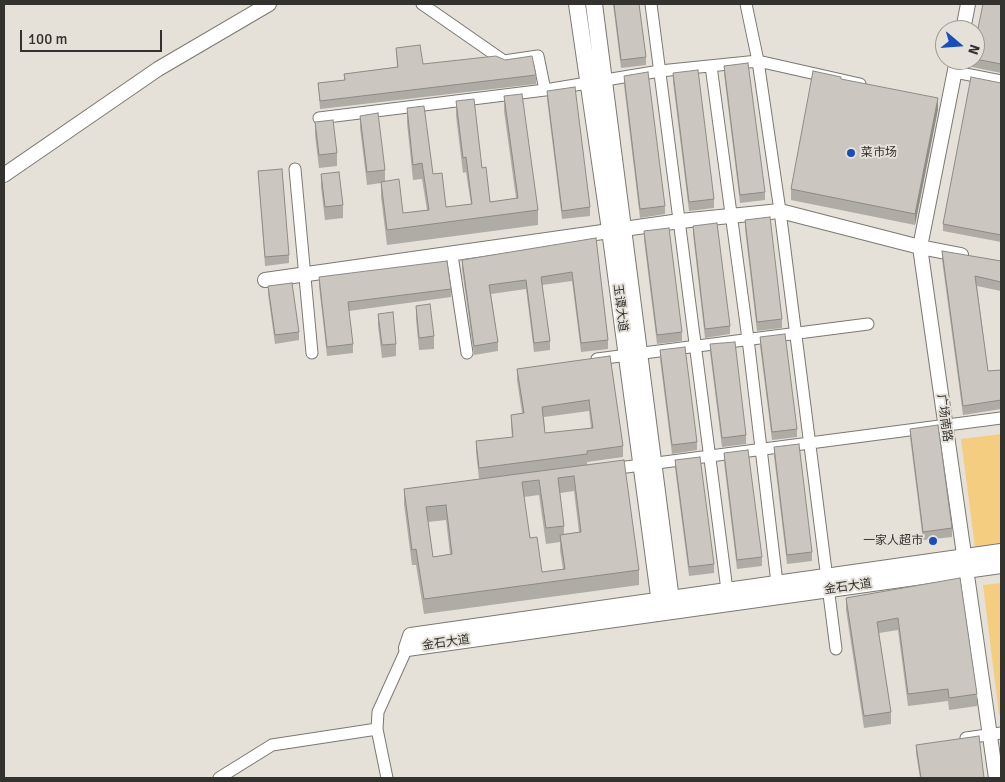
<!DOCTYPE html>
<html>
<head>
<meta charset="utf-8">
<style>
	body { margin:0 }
	#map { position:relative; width:1005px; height:782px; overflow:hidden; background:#e5e1d9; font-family:Signika,sans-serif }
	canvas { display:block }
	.frame { position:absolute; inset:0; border:5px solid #33322f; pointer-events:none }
	.north { position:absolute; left:935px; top:20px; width:50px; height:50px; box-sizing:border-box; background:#e5e1d9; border:1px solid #9e9b95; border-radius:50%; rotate:108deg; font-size:14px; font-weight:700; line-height:20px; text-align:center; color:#33322f }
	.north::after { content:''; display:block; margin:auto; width:18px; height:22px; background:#194dba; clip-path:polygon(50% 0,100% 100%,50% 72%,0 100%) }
	.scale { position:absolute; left:20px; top:30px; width:142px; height:22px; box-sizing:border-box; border:2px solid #33322f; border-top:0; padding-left:6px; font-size:15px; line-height:18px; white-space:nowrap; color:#33322f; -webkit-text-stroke:4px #e5e1d9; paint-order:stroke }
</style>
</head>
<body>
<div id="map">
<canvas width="1005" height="782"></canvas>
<div class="frame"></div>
<div class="north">N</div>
<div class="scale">100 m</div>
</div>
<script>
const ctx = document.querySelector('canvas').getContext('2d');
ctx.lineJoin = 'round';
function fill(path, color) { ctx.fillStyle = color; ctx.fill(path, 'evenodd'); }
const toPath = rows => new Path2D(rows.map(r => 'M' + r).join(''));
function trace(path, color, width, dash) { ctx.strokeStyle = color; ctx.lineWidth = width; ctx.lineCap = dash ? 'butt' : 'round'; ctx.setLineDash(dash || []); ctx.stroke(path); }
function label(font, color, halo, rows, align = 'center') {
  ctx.font = font + ' Signika,"Noto Sans SC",sans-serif'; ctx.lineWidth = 4; ctx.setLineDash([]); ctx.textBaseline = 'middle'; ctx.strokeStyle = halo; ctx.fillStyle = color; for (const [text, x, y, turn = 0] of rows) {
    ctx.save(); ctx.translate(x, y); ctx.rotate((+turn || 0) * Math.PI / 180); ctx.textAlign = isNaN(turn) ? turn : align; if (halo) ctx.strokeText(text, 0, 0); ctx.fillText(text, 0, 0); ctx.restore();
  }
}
fill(toPath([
	[1001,434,1001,544,975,548,961,439],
	[1001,583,1001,715,999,715,983,585]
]), '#f5cd80');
const minor = toPath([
	[422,4,504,61,538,56,545,90,660,71,758,61,860,84],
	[651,4,727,590],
	[746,4,758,61,780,211,836,649],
	[711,66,748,339,777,583],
	[955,72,1001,81],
	[319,118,545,90],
	[295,169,312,353],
	[452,255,467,353],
	[597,359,868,324],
	[611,469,1001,418],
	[966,738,1001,733],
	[219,778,272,745,377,729],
	[387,778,377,729,378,712,407,648]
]);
const tertiary = toPath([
	[963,30,968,4],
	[957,60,920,247,996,778],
	[4,175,158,69,269,4],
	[265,280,680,221,780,211,920,247,961,255]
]);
const secondary = toPath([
	[577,4,610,230,661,611],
	[594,4,672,608],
	[1001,552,411,636,407,648,1001,565]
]);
trace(minor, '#7c7972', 13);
trace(tertiary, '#7c7972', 16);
trace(secondary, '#7c7972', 18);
trace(minor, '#fff', 11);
trace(tertiary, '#fff', 14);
trace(secondary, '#fff', 16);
fill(toPath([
	[613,4,639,4,646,57,646,65,621,68],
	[1001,4,1001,73,972,67,972,60,975,60,975,43],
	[396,48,423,64,536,75,536,84,320,109,318,83,344,80,344,74,397,67],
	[724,66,765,192,765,200,740,203,724,74],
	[673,73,714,199,714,208,689,211,673,82],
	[624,76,665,206,665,214,640,218,624,85],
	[841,80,938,109,915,225,791,200,791,189],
	[1001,83,1001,242,943,231,943,224],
	[547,91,590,207,590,216,562,219,547,99],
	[504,96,538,210,538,225,387,245,381,197,381,183,367,185,360,128,360,116,385,170,385,181,403,213,427,210,422,179,413,180,407,123,407,108,446,207,471,204,466,172,463,173,456,116,456,101,482,168,490,202,516,198,504,111],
	[315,122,337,153,337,166,319,168,315,135],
	[258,171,289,255,289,263,265,266],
	[321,174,343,205,343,218,325,220,321,187],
	[745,220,782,319,782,328,757,331,745,229],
	[693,226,730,326,730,334,705,338,693,234],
	[644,231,682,332,682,341,657,344,644,240],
	[596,238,608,340,608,349,581,352,572,281,542,285,550,341,550,350,534,352,526,289,491,294,498,342,498,351,474,355,462,269,462,260],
	[942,251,1001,261,1001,291,977,286,988,371,1001,370,1001,409,963,415,942,260],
	[319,277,451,289,451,297,349,311,353,344,353,353,327,356,319,286],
	[268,286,299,332,299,340,275,344,268,294],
	[416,306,434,336,434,349,419,350,416,319],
	[378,314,396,344,396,356,382,358,378,326],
	[760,337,797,429,797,437,772,440,760,346],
	[710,344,746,435,746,444,722,447,710,352],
	[660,350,697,442,697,450,672,454,660,359],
	[610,356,623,446,623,457,587,462,587,465,479,479,476,452,476,441,512,437,511,425,511,415,522,413,517,380,517,369],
	[589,411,591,428,545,433,544,417],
	[910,429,952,528,952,537,923,540,910,437],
	[774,447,812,552,812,561,787,564,774,456],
	[724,453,762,557,762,566,737,569,724,462],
	[624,460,639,570,639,585,424,614,416,565,412,565,404,504,404,489],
	[574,491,579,532,564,534,564,526,560,493],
	[539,495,546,544,560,542,560,550,563,569,542,572,530,538,524,497],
	[446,520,450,554,433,557,428,522],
	[675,460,714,564,714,573,689,576,675,468],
	[960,578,977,694,977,706,949,710,948,701,908,706,898,630,879,633,891,712,891,724,864,728,846,610,846,598],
	[916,745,984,778,920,778,916,753]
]), '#afaba5');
fill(toPath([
	[938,98,938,109,915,225,915,214]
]), '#8e8b86');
const building = toPath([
	[614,4,639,4,646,57,621,60,614,4],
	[983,4,1001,4,1001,64,975,59,975,43,983,4],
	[420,45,423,64,496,56,505,60,532,56,536,75,320,101,318,83,345,80,344,74,398,67,396,48,420,45],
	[748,63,765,192,740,195,724,66,748,63],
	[698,70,714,199,689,202,673,73,698,70],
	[813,71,841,77,841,79,938,98,915,214,791,189,813,71],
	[648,72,665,206,640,209,624,76,648,72],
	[971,77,1001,83,1001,235,943,224,971,77],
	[575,87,590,207,562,211,547,91,575,87],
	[522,94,538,210,387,230,381,182,399,179,403,213,429,210,422,163,413,165,407,108,424,106,433,174,442,173,446,207,472,204,466,157,463,158,456,101,474,99,482,168,486,167,490,202,518,198,504,96,522,94],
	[378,113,385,170,367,172,360,116,378,113],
	[333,120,337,153,319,155,315,122,333,120],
	[282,169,289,255,265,257,258,171,282,169],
	[339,172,343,205,325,207,321,174,339,172],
	[770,217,782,319,757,322,745,220,770,217],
	[717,223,730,326,705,329,693,226,717,223],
	[669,228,682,332,657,335,644,231,669,228],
	[596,238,608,340,581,343,572,272,541,277,550,341,534,343,526,280,489,285,498,342,474,346,462,260,596,238],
	[942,251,1001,261,1001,282,975,276,988,371,1001,370,1001,400,963,406,942,251],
	[447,261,451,289,348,302,353,344,327,347,319,277,447,261],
	[292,283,299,332,275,335,268,286,292,283],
	[430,304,434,336,419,338,416,306,430,304],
	[393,312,396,344,382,345,378,314,393,312],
	[785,334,797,429,772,432,760,337,785,334],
	[735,342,746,435,722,438,710,344,735,342],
	[685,347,697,442,672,445,660,350,685,347],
	[610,356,623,446,587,451,587,454,479,468,476,441,513,437,511,415,524,413,517,369,610,356],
	[589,400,593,428,545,433,542,407,589,400],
	[938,425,952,528,923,532,910,429,938,425],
	[799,444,812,552,787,555,774,447,799,444],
	[748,450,762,557,737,560,724,453,748,450],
	[700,457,714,564,689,567,675,460,700,457],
	[624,460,639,570,424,599,416,549,412,550,404,489,624,460],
	[574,476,581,532,560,535,565,569,542,572,537,537,530,538,522,482,539,480,546,528,564,526,558,478,574,476],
	[446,505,452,554,433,557,426,507,446,505],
	[960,578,977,694,949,698,948,689,908,694,898,618,877,622,891,712,864,716,846,598,960,578],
	[979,736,984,778,921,778,916,745,979,736]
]);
fill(building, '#cbc7c0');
trace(building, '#8e8b86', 1);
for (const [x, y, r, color] of [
	[851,153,5,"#194dba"],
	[933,541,5,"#194dba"]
]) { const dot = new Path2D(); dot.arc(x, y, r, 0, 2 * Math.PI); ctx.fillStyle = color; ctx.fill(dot); trace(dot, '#e5e1d9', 2); }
label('12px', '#33322f', '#e5e1d9', [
	["菜市场",861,153],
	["一家人超市",923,541,"right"]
], 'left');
label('12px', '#33322f', '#e5e1d9', [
	["玉谭大道",620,308,83],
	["广场南路",944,418,82],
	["金石大道",848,587,-8],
	["金石大道",446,643,-8]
]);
</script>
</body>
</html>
